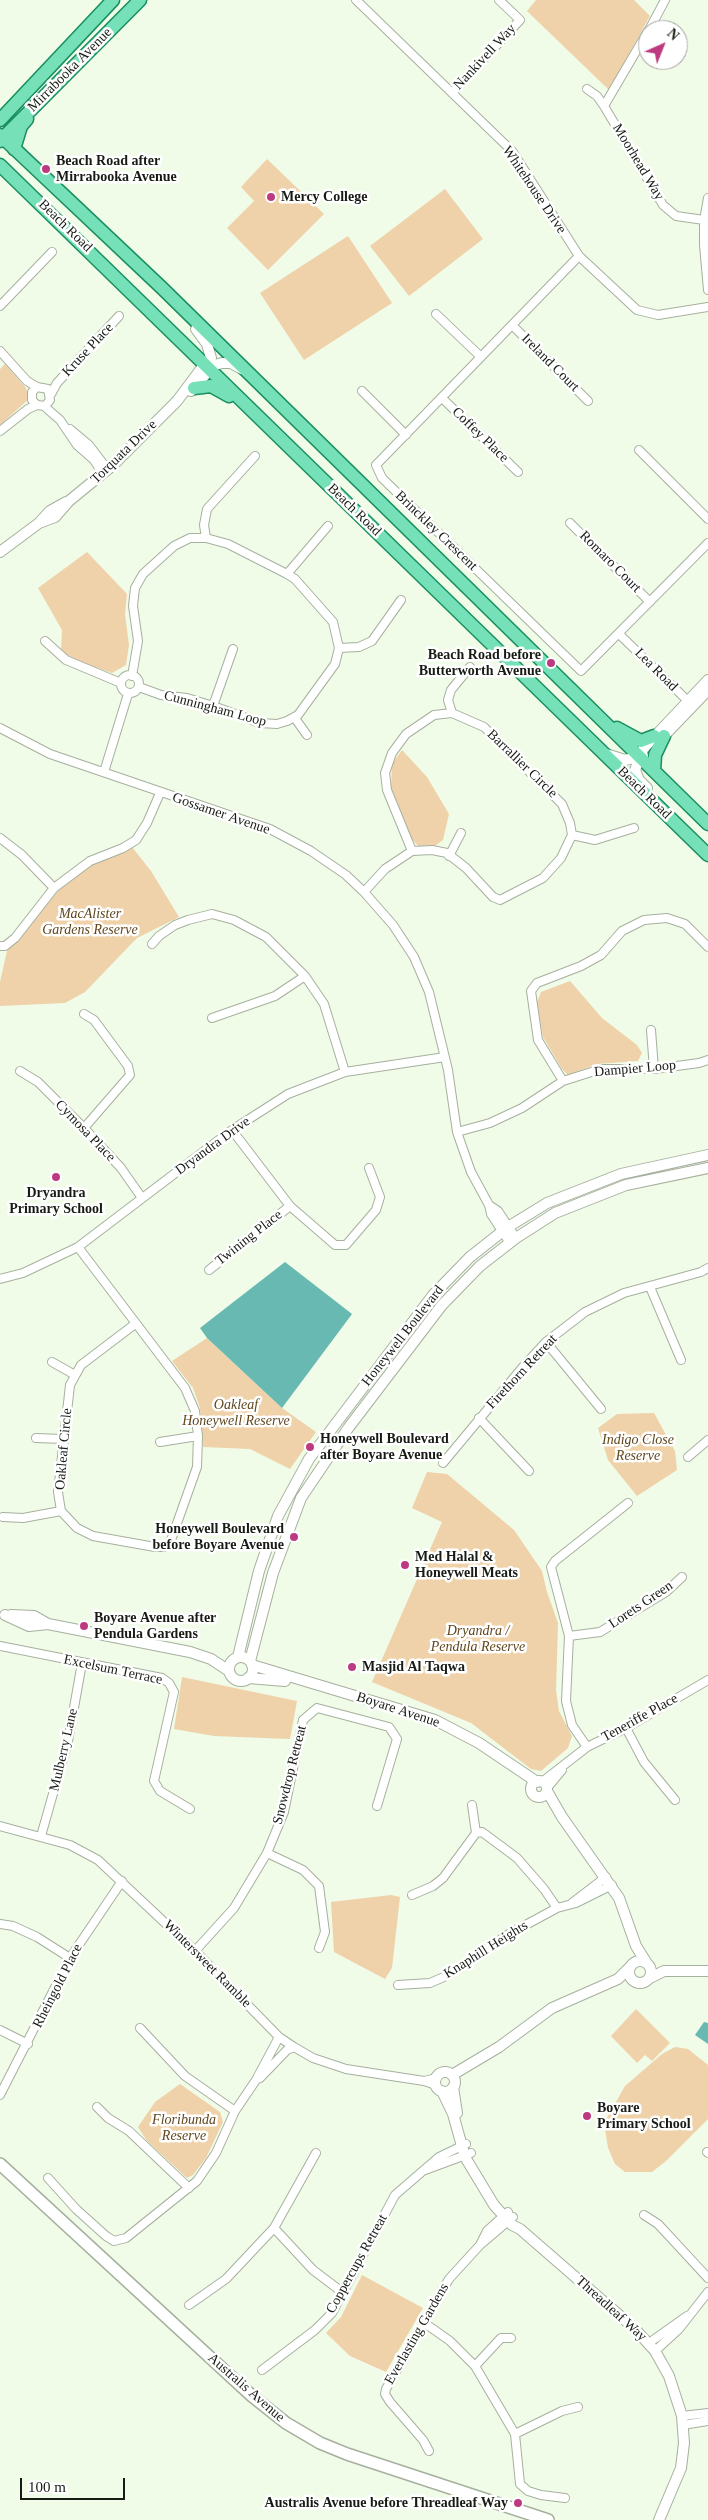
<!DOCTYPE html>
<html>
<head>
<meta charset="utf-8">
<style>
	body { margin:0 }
	#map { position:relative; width:708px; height:2520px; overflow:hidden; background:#f0fbe8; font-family:Georgia,serif }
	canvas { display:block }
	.north { position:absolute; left:638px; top:20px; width:50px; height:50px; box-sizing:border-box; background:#fff; border:1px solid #a2a4a1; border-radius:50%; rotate:44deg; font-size:14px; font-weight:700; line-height:20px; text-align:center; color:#171b14 }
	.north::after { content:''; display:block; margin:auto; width:18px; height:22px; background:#bd3a80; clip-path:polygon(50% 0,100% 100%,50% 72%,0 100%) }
	.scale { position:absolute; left:20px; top:2478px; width:105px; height:22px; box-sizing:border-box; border:2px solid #171b14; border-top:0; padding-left:6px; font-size:15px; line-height:18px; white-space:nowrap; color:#171b14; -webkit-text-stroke:4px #fff; paint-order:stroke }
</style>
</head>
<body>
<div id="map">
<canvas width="708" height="2520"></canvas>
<div class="north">N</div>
<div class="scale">100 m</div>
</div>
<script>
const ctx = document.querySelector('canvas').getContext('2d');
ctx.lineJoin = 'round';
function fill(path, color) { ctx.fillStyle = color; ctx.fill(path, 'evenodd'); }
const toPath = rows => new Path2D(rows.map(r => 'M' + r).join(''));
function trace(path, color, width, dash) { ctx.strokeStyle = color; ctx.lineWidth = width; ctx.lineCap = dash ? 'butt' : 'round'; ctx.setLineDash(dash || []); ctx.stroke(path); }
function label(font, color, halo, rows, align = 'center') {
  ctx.font = font + ' Georgia,serif'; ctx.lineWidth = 5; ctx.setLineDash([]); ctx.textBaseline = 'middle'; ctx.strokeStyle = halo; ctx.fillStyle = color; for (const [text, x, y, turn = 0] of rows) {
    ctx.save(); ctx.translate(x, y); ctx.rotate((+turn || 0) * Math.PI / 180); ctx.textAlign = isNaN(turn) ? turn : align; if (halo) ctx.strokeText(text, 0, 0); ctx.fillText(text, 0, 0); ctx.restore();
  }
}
fill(toPath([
	[536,0,634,0,650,16,609,90,527,11],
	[267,159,324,214,268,270,227,228,254,201,241,187],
	[445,189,483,239,409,296,370,246],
	[348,236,392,303,304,360,260,293],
	[5,364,26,388,29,399,0,425,0,369],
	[87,552,127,594,125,614,129,645,126,665,112,673,78,661,61,651,62,630,38,588],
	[402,750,427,777,449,814,443,840,435,846,418,846,412,839,391,787,392,764],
	[132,847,151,871,179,917,137,938,85,992,65,1003,0,1006,0,982,7,951,60,889,90,866],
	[570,981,602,1018,637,1045,642,1053,638,1061,597,1064,568,1075,562,1069,543,1037,537,1002,541,992],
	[207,1338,282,1408,316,1432,290,1469,250,1449,203,1447,200,1408,193,1388,172,1361],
	[654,1413,675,1451,677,1470,637,1496,608,1460,598,1428,617,1414],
	[427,1472,447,1474,514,1530,542,1571,547,1592,558,1623,556,1690,559,1711,572,1736,568,1748,541,1771,531,1769,471,1723,372,1682,442,1522,412,1508],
	[182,1677,297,1701,290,1739,214,1736,174,1729],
	[391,1895,400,1897,392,1968,385,1979,334,1952,331,1902],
	[636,2009,670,2043,652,2061,645,2055,637,2063,611,2036],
	[675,2047,688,2049,708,2065,708,2119,666,2161,652,2172,625,2172,615,2164,608,2148,604,2123,625,2086,662,2054],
	[180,2084,220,2112,223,2122,206,2158,193,2175,187,2178,147,2141,138,2127,155,2102],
	[362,2275,423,2308,386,2372,350,2356,326,2333,341,2317]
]), '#efd2a9');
fill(toPath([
	[285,1262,352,1314,282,1408,207,1338,200,1328],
	[704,2022,708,2023,708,2044,695,2035]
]), '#67b9b2');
const minor = toPath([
	[356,0,512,151,579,256,637,310,658,315,708,307],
	[649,30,665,0],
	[648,31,604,106,663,205,676,216,704,220],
	[587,89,597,96,604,106],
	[452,93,520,20,499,0],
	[708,198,704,220,704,245,708,290],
	[579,256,376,465,382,478,581,671,708,543],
	[0,306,52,252],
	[436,314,481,357],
	[512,325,588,401],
	[0,351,27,381,37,387,48,389,50,400,45,406,37,405,32,400,32,392,37,387],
	[362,391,406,435],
	[51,394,57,383,119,316],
	[442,398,518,472],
	[44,406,60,420,77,445,94,460,103,474],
	[70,429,89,445,108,470],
	[0,431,28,409,37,405],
	[639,450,708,519],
	[570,523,650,602],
	[206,538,204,525,207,509,255,456],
	[287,574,328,526],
	[619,634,691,704],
	[45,641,66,660,121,683],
	[339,648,359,647,372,641,401,600],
	'121 684a9 9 0 1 1 18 0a9 9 0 1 1-18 0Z',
	[132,676,138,641,133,606,135,588,143,574,174,546,190,538,206,538,228,544,287,574,295,579,333,622,339,648,335,664,298,715,287,721,277,724,260,723,213,706,187,698,161,695,139,687],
	[213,706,233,649],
	[452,713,448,700,451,690,470,667],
	[294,717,307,735],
	[0,728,50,754,270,829,311,851,346,875,364,892,393,925,414,957,429,992,448,1070,457,1132,471,1172,489,1205,491,1214,510,1243],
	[104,772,128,694],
	[572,835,595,840,634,828],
	[0,838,22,855,54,888],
	[449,856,461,833],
	[364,892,385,869,412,851,432,850,447,853,466,868,493,897,500,900,543,878,561,858,572,835,570,823,562,804,484,727,452,713,434,715,406,734,392,753,385,773,387,790,412,851],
	[152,944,159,936,175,925,188,920,212,914,234,920,266,937,305,976,324,1004,345,1072],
	[0,946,5,946,15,938,54,888,90,861,123,848,136,840,147,823,160,793],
	[84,1014,94,1020,128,1066,130,1075,84,1128],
	[212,1018,275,996,305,976],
	[651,1030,654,1069],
	[20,1071,38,1082,84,1128,121,1168,142,1198],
	[563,1081,538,1040,531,991,537,983,581,966,601,955,622,931,644,920,667,918,685,924,708,947],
	[232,1130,290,1206,335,1245,346,1245,376,1210,380,1197,369,1168],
	[457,1132,490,1123,522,1108,563,1081,601,1069,654,1069,699,1063,708,1060],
	[489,1205,498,1211,516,1238],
	[78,1247,185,1388,195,1411,198,1436,197,1467,170,1543,164,1547,155,1547,93,1536,77,1528,61,1511,58,1492,70,1385,81,1365,135,1324],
	[209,1270,290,1206],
	[0,1279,23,1273,78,1247,232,1130,288,1094,345,1072,445,1057],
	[650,1287,681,1360],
	[546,1342,601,1409],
	[52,1362,75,1375],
	[479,1418,529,1471],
	[36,1438,63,1439],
	[160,1442,198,1436],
	[688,1457,708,1440],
	[443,1463,522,1368,546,1342,585,1312,624,1293,701,1272,708,1268],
	[3,1517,23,1518,61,1511],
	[569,1636,600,1632,666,1592,682,1577],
	[0,1646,162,1678,169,1683,174,1692,154,1781,160,1791,190,1809],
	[626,1728,644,1762,675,1800],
	[587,1747,572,1725,566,1701,569,1636,551,1567,555,1561,628,1503],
	[542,1782,587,1747,626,1728,708,1680],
	[547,1788,562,1770],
	[472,1805,476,1833],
	[0,1826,70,1845,98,1860,195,1951,279,2037,294,2047,313,2058,346,2069,424,2081,436,2085],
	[41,1836,68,1741,82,1663],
	[267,1853,303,1870,319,1886,325,1932,319,1948],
	[412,1895,433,1886,443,1878,476,1833,482,1832,517,1858,544,1889,557,1908],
	[572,1903,606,1877],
	[0,1924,13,1926,37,1937,70,1958],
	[195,1951,234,1908,267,1853,284,1812,303,1720,317,1708,389,1727,397,1739,377,1806],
	[398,1985,430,1983,446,1976,509,1934,557,1908,576,1903,612,1885],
	[140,2028,185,2076,235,2111],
	[0,2030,28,2044],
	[260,2078,287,2050,294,2047],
	[424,2081,437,2078],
	[0,2095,70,1958,122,1881],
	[97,2107,108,2118,129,2131,189,2188],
	[707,2152,708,2153],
	[425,2170,471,2153],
	[48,2178,76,2209,106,2236,114,2241,126,2238,197,2181,216,2153,235,2111,256,2080,279,2037],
	[644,2215,658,2224,708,2278],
	[274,2228,313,2270,342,2292],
	[481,2243,487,2231,508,2212],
	[189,2305,226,2279,274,2228,316,2153],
	[423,2322,450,2341,475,2366,515,2434,520,2484,528,2491,541,2495,565,2498],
	[649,2343,687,2316],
	[655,2351,679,2329,708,2292],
	[475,2366,501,2338,511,2338],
	[262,2370,315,2330,332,2313,395,2195,439,2157,466,2144],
	[682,2416,708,2413],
	[683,2425,708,2421],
	[515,2434,562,2411,578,2407],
	[429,2451,423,2440,390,2402,385,2394,386,2389,449,2279,480,2245,513,2217]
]);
const tertiary = toPath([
	[191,391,206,374,211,358,207,344,196,329],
	[39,523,55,517,69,501,113,465,177,401,201,369,222,363,231,363,242,369],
	[0,552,39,523,50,511,66,502],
	[659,741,708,690],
	[606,754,625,760,643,756],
	[647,788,639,780,635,770,643,749,708,680],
	[5,1615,29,1626,48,1624,190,1652,211,1659,229,1671],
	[11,1615,34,1616,48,1624],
	[238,1657,259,1571,278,1516,309,1459,433,1295,470,1257,508,1227,547,1203,621,1174,708,1155],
	'229 1669a12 12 0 1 1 24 0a12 12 0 1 1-24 0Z',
	[250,1661,273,1573,301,1498,349,1427,442,1305,480,1266,516,1238,555,1213,626,1185,708,1168],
	[252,1665,435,1720,479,1743,537,1782],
	[248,1678,285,1681],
	'531 1789a8 8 0 1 1 16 0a8 8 0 1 1-16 0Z',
	[547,1791,562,1817,619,1898,636,1946,646,1962],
	'629 1972a11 11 0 1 1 22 0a11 11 0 1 1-22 0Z',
	[650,1978,664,1971,708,1971],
	'435 2082a10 10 0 1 1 20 0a10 10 0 1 1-20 0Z',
	[452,2075,499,2047,552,2008,618,1979,630,1967],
	[453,2087,457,2113],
	[442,2091,453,2114,465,2157,494,2205,512,2225,520,2229,634,2328,655,2351,669,2376,682,2416,684,2443,681,2468,659,2520]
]);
const secondary = toPath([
	[0,2164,252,2396,286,2423,320,2443,347,2454,548,2520]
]);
const primary = toPath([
	[0,120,113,0],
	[0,135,162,288,708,824],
	[0,141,140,0],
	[14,149,21,126,27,119],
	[0,165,708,855],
	[194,388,211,386,229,396],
	[617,728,641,741,654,736],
	[654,771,655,755,664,736]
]);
trace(minor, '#a6b09e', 10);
trace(tertiary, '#a6b09e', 12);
trace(secondary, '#a6b09e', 14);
trace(primary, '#1a8f60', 15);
trace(minor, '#fff', 8);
trace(tertiary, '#fff', 10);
trace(secondary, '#fff', 11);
trace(primary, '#76e1b8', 12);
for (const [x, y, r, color] of [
	[46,169,5,"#bd3a80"],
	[271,197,5,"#bd3a80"],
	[551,663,5,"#bd3a80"],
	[56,1177,5,"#bd3a80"],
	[310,1447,5,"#bd3a80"],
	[294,1537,5,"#bd3a80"],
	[405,1565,5,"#bd3a80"],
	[84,1626,5,"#bd3a80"],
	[352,1667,5,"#bd3a80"],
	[587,2116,5,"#bd3a80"],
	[518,2503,5,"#bd3a80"]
]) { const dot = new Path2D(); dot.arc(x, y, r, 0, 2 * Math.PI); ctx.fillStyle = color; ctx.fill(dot); trace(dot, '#fff', 2); }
label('14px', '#171b14', '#fff', [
	["Nankivell Way",485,57,-47],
	["Mirrabooka Avenue",70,70,-45],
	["Moorhead Way",638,162,59],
	["Whitehouse Drive",534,190,56],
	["Beach Road",65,226,44],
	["Kruse Place",88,350,-47],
	["Ireland Court",550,363,45],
	["Coffey Place",480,435,44],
	["Torquata Drive",124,452,-44],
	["Beach Road",354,510,44],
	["Brinckley Crescent",436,531,44],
	["Romaro Court",610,562,45],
	["Lea Road",656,670,45],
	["Cunningham Loop",215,709,15],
	["Barrallier Circle",522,764,44],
	["Beach Road",644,793,44],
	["Gossamer Avenue",221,814,19],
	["Dampier Loop",635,1069,-5],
	["Cymosa Place",85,1131,46],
	["Dryandra Drive",213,1146,-36],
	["Twining Place",249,1238,-38],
	["Honeywell Boulevard",403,1336,-52],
	["Firethorn Retreat",522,1372,-47],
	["Oakleaf Circle",64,1449,-85],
	["Lorets Green",641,1605,-34],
	["Excelsum Terrace",113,1670,12],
	["Boyare Avenue",398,1710,18],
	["Teneriffe Place",640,1718,-29],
	["Mulberry Lane",64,1750,-77],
	["Snowdrop Retreat",290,1775,-76],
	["Knaphill Heights",486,1950,-32],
	["Wintersweet Ramble",207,1964,45],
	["Rheingold Place",58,1986,-63],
	["Coppercups Retreat",357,2264,-61],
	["Threadleaf Way",611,2309,42],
	["Everlasting Gardens",417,2334,-60],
	["Australis Avenue",246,2388,41]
]);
label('bold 14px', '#171b14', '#fff', [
	["Beach Road after",56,161],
	["Mirrabooka Avenue",56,177],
	["Mercy College",281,197],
	["Beach Road before",541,655,"right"],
	["Butterworth Avenue",541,671,"right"],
	["Dryandra",56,1193,"center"],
	["Primary School",56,1209,"center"],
	["Honeywell Boulevard",320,1439],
	["after Boyare Avenue",320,1455],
	["Honeywell Boulevard",284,1529,"right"],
	["before Boyare Avenue",284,1545,"right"],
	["Med Halal &",415,1557],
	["Honeywell Meats",415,1573],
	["Boyare Avenue after",94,1618],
	["Pendula Gardens",94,1634],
	["Masjid Al Taqwa",362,1667],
	["Boyare",597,2108],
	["Primary School",597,2124],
	["Australis Avenue before Threadleaf Way",508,2503,"right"]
], 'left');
label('italic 14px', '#60461d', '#fff', [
	["MacAlister",90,914],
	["Gardens Reserve",90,930],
	["Oakleaf",236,1405],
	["Honeywell Reserve",236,1421],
	["Indigo Close",638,1440],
	["Reserve",638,1456],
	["Dryandra /",478,1631],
	["Pendula Reserve",478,1647],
	["Floribunda",184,2120],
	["Reserve",184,2136]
]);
</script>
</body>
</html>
